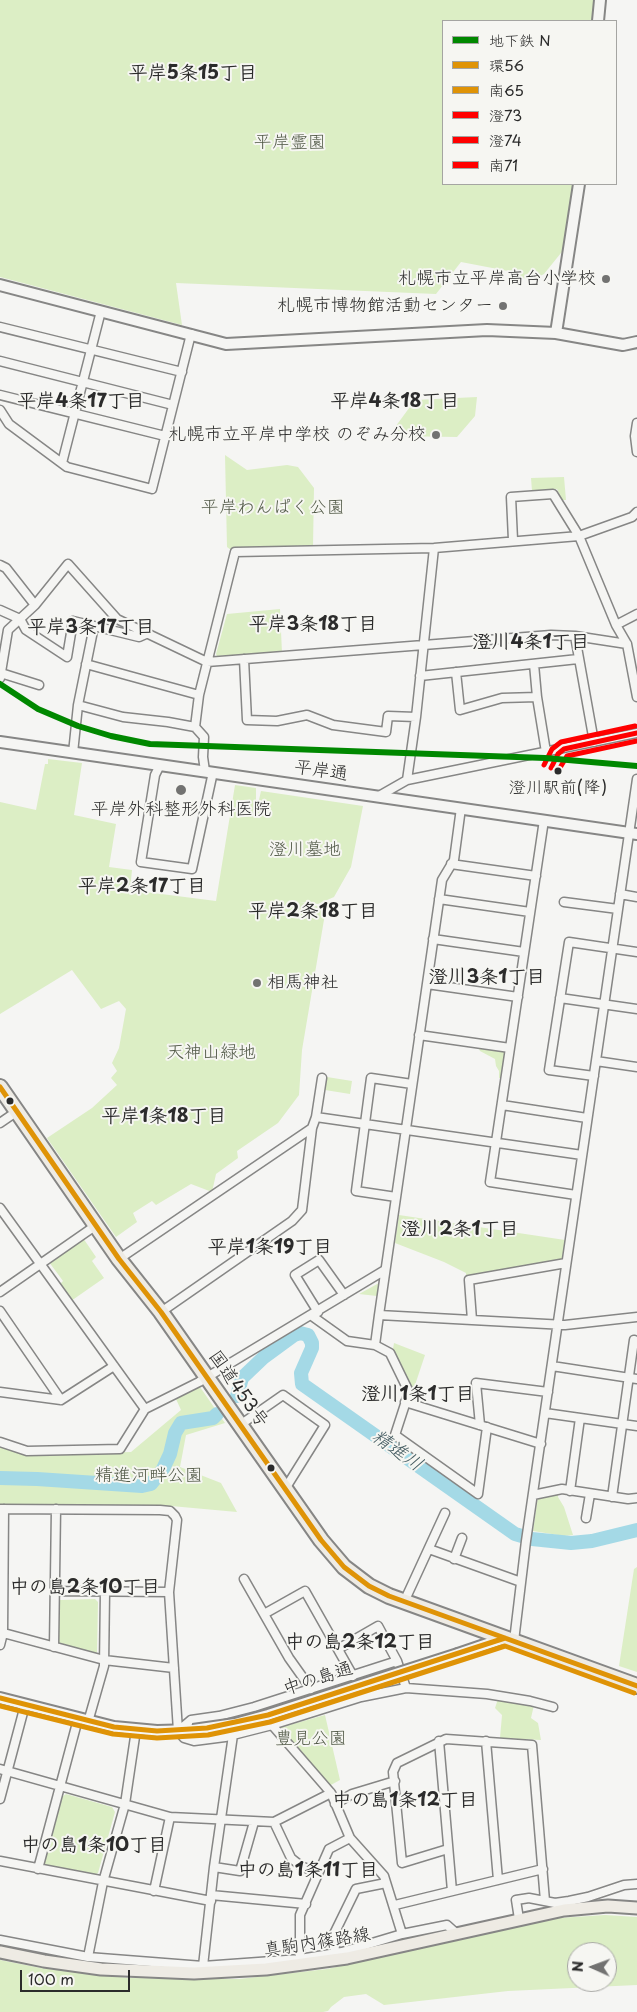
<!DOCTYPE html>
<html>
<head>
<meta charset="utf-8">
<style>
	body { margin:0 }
	#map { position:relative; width:637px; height:2012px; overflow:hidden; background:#f5f5f3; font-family:"Playpen Sans","Klee One",sans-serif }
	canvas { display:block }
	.legend { position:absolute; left:442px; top:20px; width:175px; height:165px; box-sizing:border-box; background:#f6f6f2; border:1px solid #a5a5a2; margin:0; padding:6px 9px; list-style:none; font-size:15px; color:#2b2b2b }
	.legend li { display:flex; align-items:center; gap:10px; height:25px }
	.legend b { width:25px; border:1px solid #a5a5a2 }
	.north { position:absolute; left:567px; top:1942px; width:50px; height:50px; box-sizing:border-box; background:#f6f6f2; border:1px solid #a5a5a2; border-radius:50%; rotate:272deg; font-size:14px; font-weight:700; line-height:20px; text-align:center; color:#2b2b2b }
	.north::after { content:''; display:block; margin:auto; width:18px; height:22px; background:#727271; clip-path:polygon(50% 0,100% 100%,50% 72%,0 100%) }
	.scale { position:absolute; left:20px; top:1970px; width:110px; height:22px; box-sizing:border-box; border:2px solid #2b2b2b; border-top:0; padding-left:6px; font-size:15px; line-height:18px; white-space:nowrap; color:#2b2b2b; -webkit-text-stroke:4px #f6f6f2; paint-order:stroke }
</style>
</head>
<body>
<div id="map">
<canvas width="637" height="2012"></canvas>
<ul class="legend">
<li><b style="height:6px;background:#080"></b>地下鉄 N</li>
<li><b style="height:6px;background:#df9306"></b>環56</li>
<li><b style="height:6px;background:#df9306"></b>南65</li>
<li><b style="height:6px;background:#f00"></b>澄73</li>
<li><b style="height:6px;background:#f00"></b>澄74</li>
<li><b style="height:6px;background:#f00"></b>南71</li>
</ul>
<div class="north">N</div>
<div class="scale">100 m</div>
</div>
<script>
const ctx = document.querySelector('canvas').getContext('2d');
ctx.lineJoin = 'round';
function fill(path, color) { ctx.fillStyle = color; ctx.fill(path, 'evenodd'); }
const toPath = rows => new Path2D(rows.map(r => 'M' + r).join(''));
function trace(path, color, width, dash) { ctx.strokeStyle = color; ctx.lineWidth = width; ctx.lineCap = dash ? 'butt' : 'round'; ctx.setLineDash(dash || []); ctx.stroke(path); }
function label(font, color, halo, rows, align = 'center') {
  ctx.font = font + ' "Playpen Sans","Klee One",sans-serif'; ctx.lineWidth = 4; ctx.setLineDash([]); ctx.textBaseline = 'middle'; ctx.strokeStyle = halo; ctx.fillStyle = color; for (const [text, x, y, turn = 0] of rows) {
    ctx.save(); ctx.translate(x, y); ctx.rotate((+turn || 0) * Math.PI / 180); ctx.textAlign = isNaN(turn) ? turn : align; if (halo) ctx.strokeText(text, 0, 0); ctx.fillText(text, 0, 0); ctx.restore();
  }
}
fill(toPath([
	[0,0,594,0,592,21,443,21,443,184,575,184,565,248,544,274,534,279,520,278,508,271,461,262,436,294,176,283,182,325,0,277],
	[477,397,475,416,457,437,391,436,390,434,415,400],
	[225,455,247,470,287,465,298,467,314,488,313,547,231,550,227,547],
	[564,477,566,500,562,500,557,489,532,491,531,478],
	[280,609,282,653,217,656,216,654,227,614],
	[48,759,82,763,74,815,116,824,109,867,132,870,130,890,216,901,235,785,256,788,256,813,261,791,363,806,351,867,334,897,318,904,300,902,326,908,302,1050,299,1095,278,1123,237,1151,238,1158,216,1174,212,1192,191,1184,156,1205,152,1201,133,1213,137,1222,116,1237,47,1138,92,1108,117,1085,111,1078,117,1071,112,1063,119,1048,126,1009,119,1001,101,1009,72,970,0,1014,0,802,36,810,45,764,48,764],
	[478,1047,507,1051,503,1078,499,1078,499,1071,496,1066,495,1059,480,1051],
	[327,1077,352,1081,350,1094,325,1090],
	[399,1215,565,1240,562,1259,466,1277,466,1273,444,1262,395,1243],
	[83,1238,96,1257,92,1261,104,1278,71,1301,60,1284,63,1281,49,1262],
	[379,1283,377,1296,359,1294],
	[394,1343,425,1355,413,1391,393,1349],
	[200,1387,225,1423,186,1435,180,1467,221,1483,237,1512,171,1506,0,1506,0,1447,24,1455,131,1452,181,1410,176,1399],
	[558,1493,558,1497,564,1507,573,1535,564,1536,533,1531,538,1497],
	[637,1567,637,1672,619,1666,634,1569],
	[95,1599,98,1602,97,1652,94,1655,59,1646,57,1642,57,1602,60,1600],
	[498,1699,534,1705,531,1718,538,1723,541,1740,500,1738,502,1715,495,1708],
	[325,1715,340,1780,329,1786,275,1729],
	[66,1794,112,1807,115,1812,98,1873,95,1875,46,1866,44,1862,62,1797],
	[605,1915,637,1917,637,1985,508,1991,384,2005,366,1994,344,1997,331,2007,328,2011,323,2012,0,2012,0,1960,41,1968,129,1978,239,1979,327,1969,559,1918],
	[577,1952,607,1952,607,1982,577,1982]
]), '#dceec5');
trace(toPath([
	[237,1396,242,1378,264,1357,294,1335,300,1333,308,1335,312,1343,312,1348,301,1373,302,1384,515,1534,532,1539,571,1543,592,1541,637,1530],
	[0,1478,37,1479,142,1486,151,1484,163,1469,170,1454,175,1433,181,1423,213,1418,217,1414]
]), '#a4d9e6', 14);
const street = toPath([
	[0,327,182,372],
	[0,361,173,405],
	[0,395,165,436],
	[0,410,9,424,67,467,152,489,191,334],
	[637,423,635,436,637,452],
	[62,463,101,311],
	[513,540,511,497,553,494,579,536,616,625,627,644,637,697],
	[0,565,6,568,35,605],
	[0,610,20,619,26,630,67,657,73,621,94,626],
	[616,625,637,614],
	[575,636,594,742],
	[244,659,247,720,277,721,307,715,333,725,386,732,388,716,416,717],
	[86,664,199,695],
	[534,664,537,697,546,752],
	[456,672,460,710,502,698,537,697],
	[1,673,39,685],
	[420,676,578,659],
	[0,678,8,630,35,605,68,564,117,619,207,662,551,635,575,636,627,644],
	[78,705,123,717,168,722,195,727],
	[73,753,78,705,94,626,139,637,148,633],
	[160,765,155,775,141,862,192,869,213,772],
	[205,771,203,757,204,737,195,727,199,695,235,552,434,548,579,536,632,517,637,512],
	[407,780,416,717,434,548],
	[379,796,407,780,637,733],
	[461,808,454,860,442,880,379,1315,565,1325,637,1317],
	[544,820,490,1182,576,1195],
	[451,864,536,876],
	[620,894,637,897],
	[439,899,530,912],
	[564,902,618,909],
	[433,939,524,952],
	[427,984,518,997],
	[560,998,637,1009],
	[419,1035,510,1048],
	[596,1061,637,1067],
	[594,1076,549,1070,569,942,637,952],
	[502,1105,587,1118],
	[316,1117,582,1155],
	[0,1123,16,1112],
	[396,1197,356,1191,371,1078,412,1084],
	[0,1208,145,1409],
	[119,1259,312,1128],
	[0,1292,95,1226],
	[0,1311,61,1400],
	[161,1312,292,1221,302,1210,312,1128,316,1117,322,1078],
	[318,1312,295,1275,319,1260,344,1295],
	[312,1316,347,1341,375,1345,390,1353,409,1392,395,1435,478,1494,487,1427],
	[472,1320,469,1280,566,1263],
	[375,1345,379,1315],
	[552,1366,637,1379],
	[0,1392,61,1400,114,1366],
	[405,1402,541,1444],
	[545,1413,637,1426],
	[240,1425,283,1395,325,1425,285,1489],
	[480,1425,476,1383,548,1392],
	[0,1442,27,1451,120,1449,145,1409,199,1382,385,1270],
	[570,1491,580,1418],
	[533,1495,562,1489,628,1499,637,1498],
	[612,1497,634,1340],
	[0,1509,160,1510,170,1511,175,1516,177,1520,169,1592,178,1731,184,1738,194,1741,225,1737,272,1725,361,1697,406,1688,487,1694,530,1701,553,1707],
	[586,1518,590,1494],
	[429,1549,521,1582],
	[454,1559,462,1538],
	[244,1579,289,1658,311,1689],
	[56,1591,169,1592],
	[404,1602,445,1513],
	[264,1614,305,1591,353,1676],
	[0,1632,104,1660,174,1668],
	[514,1641,526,1541,637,779],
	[0,1645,3,1633,4,1509],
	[54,1647,56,1509],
	[338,1649,378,1626,397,1661,406,1688],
	[88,1722,104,1666,105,1592],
	[272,1725,331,1793,350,1838,384,1876,402,1934],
	[178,1731,191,1720,219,1716,254,1707,397,1661],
	[439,1741,452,1891],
	[486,1741,498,1880],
	[0,1769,170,1817,274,1822,331,1793],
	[0,1799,25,1705],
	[335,1804,352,1794,395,1781],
	[274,1822,291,1858,301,1866,318,1873],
	[448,1849,402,1863,393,1772,397,1763,446,1739,532,1745,545,1901],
	[0,1861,211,1901],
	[214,1867,240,1871,254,1822],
	[38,1869,78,1719],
	[154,1891,170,1817],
	[211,1895,306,1904],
	[395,1905,543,1869],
	[519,1919,516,1900,529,1898,555,1903,569,1901,588,1897,624,1885,637,1884],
	[0,1940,88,1957,203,1966,300,1959,342,1952,402,1934,447,1925,457,1934],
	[335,1953,334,1934,356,1889,386,1883],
	[88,1957,103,1882,125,1804,136,1730],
	[300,1959,300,1915,329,1849,350,1838],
	[203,1966,214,1867,233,1735]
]);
const secondary = toPath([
	[598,21,600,0],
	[0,285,226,344,487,330,556,333,623,345,637,342],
	[556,333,579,184],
	[0,742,637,834],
	[458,1654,505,1638],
	[0,1698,114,1727,157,1731,193,1730]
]);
const primary = toPath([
	[0,1952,44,1961,101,1969,194,1973,266,1969,347,1958,564,1910,608,1906,637,1908]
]);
const highway = toPath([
	[0,1087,119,1259,161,1312,321,1540,344,1567,369,1586,389,1596,637,1686]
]);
trace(street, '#868685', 11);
trace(secondary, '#868685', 14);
trace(primary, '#868685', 15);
trace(highway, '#868685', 18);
trace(street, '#f5f5f3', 8);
trace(secondary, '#f5f5f3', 10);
trace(primary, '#eeebe4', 11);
trace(highway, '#eeebe4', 14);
const secondaryBridge = toPath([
	[193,1730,235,1724,268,1715,458,1654]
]);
trace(secondaryBridge, '#868685', 14, []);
trace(secondaryBridge, '#f5f5f3', 10);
trace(toPath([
	[0,1087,119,1259,161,1312,321,1540,344,1567,369,1586,389,1596,637,1686],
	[0,1698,114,1727,157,1731,207,1728,268,1715,505,1638]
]), '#df9306', 5);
trace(toPath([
	[0,1706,113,1734,157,1738,208,1735,270,1722,505,1646,634,1693]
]), '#df9306', 5);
trace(toPath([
	[551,768,558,754,564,749,637,733]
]), '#f00', 5);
trace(toPath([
	[558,771,567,756,637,741]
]), '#f00', 5);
trace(toPath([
	[544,765,552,749,561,742,635,726]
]), '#f00', 5);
trace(toPath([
	[0,684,38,709,78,726,111,736,150,744,545,758,637,766]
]), '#080', 6);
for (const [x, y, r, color] of [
	[606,279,5,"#727271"],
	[503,306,5,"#727271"],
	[436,435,5,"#727271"],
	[558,771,4.5,"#2b2b2b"],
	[181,790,6,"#727271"],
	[257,983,5,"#727271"],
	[10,1101,4.5,"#2b2b2b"],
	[271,1468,4.5,"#2b2b2b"]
]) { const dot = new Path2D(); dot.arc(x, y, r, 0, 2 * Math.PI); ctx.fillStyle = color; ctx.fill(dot); trace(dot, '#f6f6f2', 2); }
label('17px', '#2b2b2b', '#f6f6f2', [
	["澄川駅前(降)",558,788]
]);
label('18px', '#525a48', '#f6f6f2', [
	["平岸霊園",290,143],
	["平岸わんぱく公園",273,508],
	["澄川墓地",305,850],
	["天神山緑地",211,1053],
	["精進河畔公園",149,1476],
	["豊見公園",311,1739]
]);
label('18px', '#2b2b2b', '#f6f6f2', [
	["札幌市立平岸高台小学校",596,279],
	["札幌市博物館活動センター",493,306],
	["札幌市立平岸中学校 のぞみ分校",426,435],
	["平岸外科整形外科医院",181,810,"center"],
	["相馬神社",267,983,"left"]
], 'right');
label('18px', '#2b2b2b', '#f6f6f2', [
	["平岸通",321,771,8],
	["国道453号",238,1389,55],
	["中の島通",318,1679,-18],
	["真駒内篠路線",317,1943,-9]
]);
label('bold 19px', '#2b2b2b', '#f6f6f2', [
	["平岸5条15丁目",193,74],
	["平岸4条17丁目",81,402],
	["平岸4条18丁目",395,402],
	["平岸3条18丁目",313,625],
	["平岸3条17丁目",91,628],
	["澄川4条1丁目",531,643],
	["平岸2条17丁目",142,887],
	["平岸2条18丁目",313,912],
	["澄川3条1丁目",487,978],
	["平岸1条18丁目",164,1117],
	["澄川2条1丁目",460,1230],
	["平岸1条19丁目",270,1248],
	["澄川1条1丁目",418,1395],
	["中の島2条10丁目",85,1588],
	["中の島2条12丁目",360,1643],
	["中の島1条12丁目",405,1801],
	["中の島1条10丁目",94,1846],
	["中の島1条11丁目",308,1871]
]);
label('italic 19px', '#455c62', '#f6f6f2', [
	["精進川",397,1451,35]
]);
</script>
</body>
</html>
